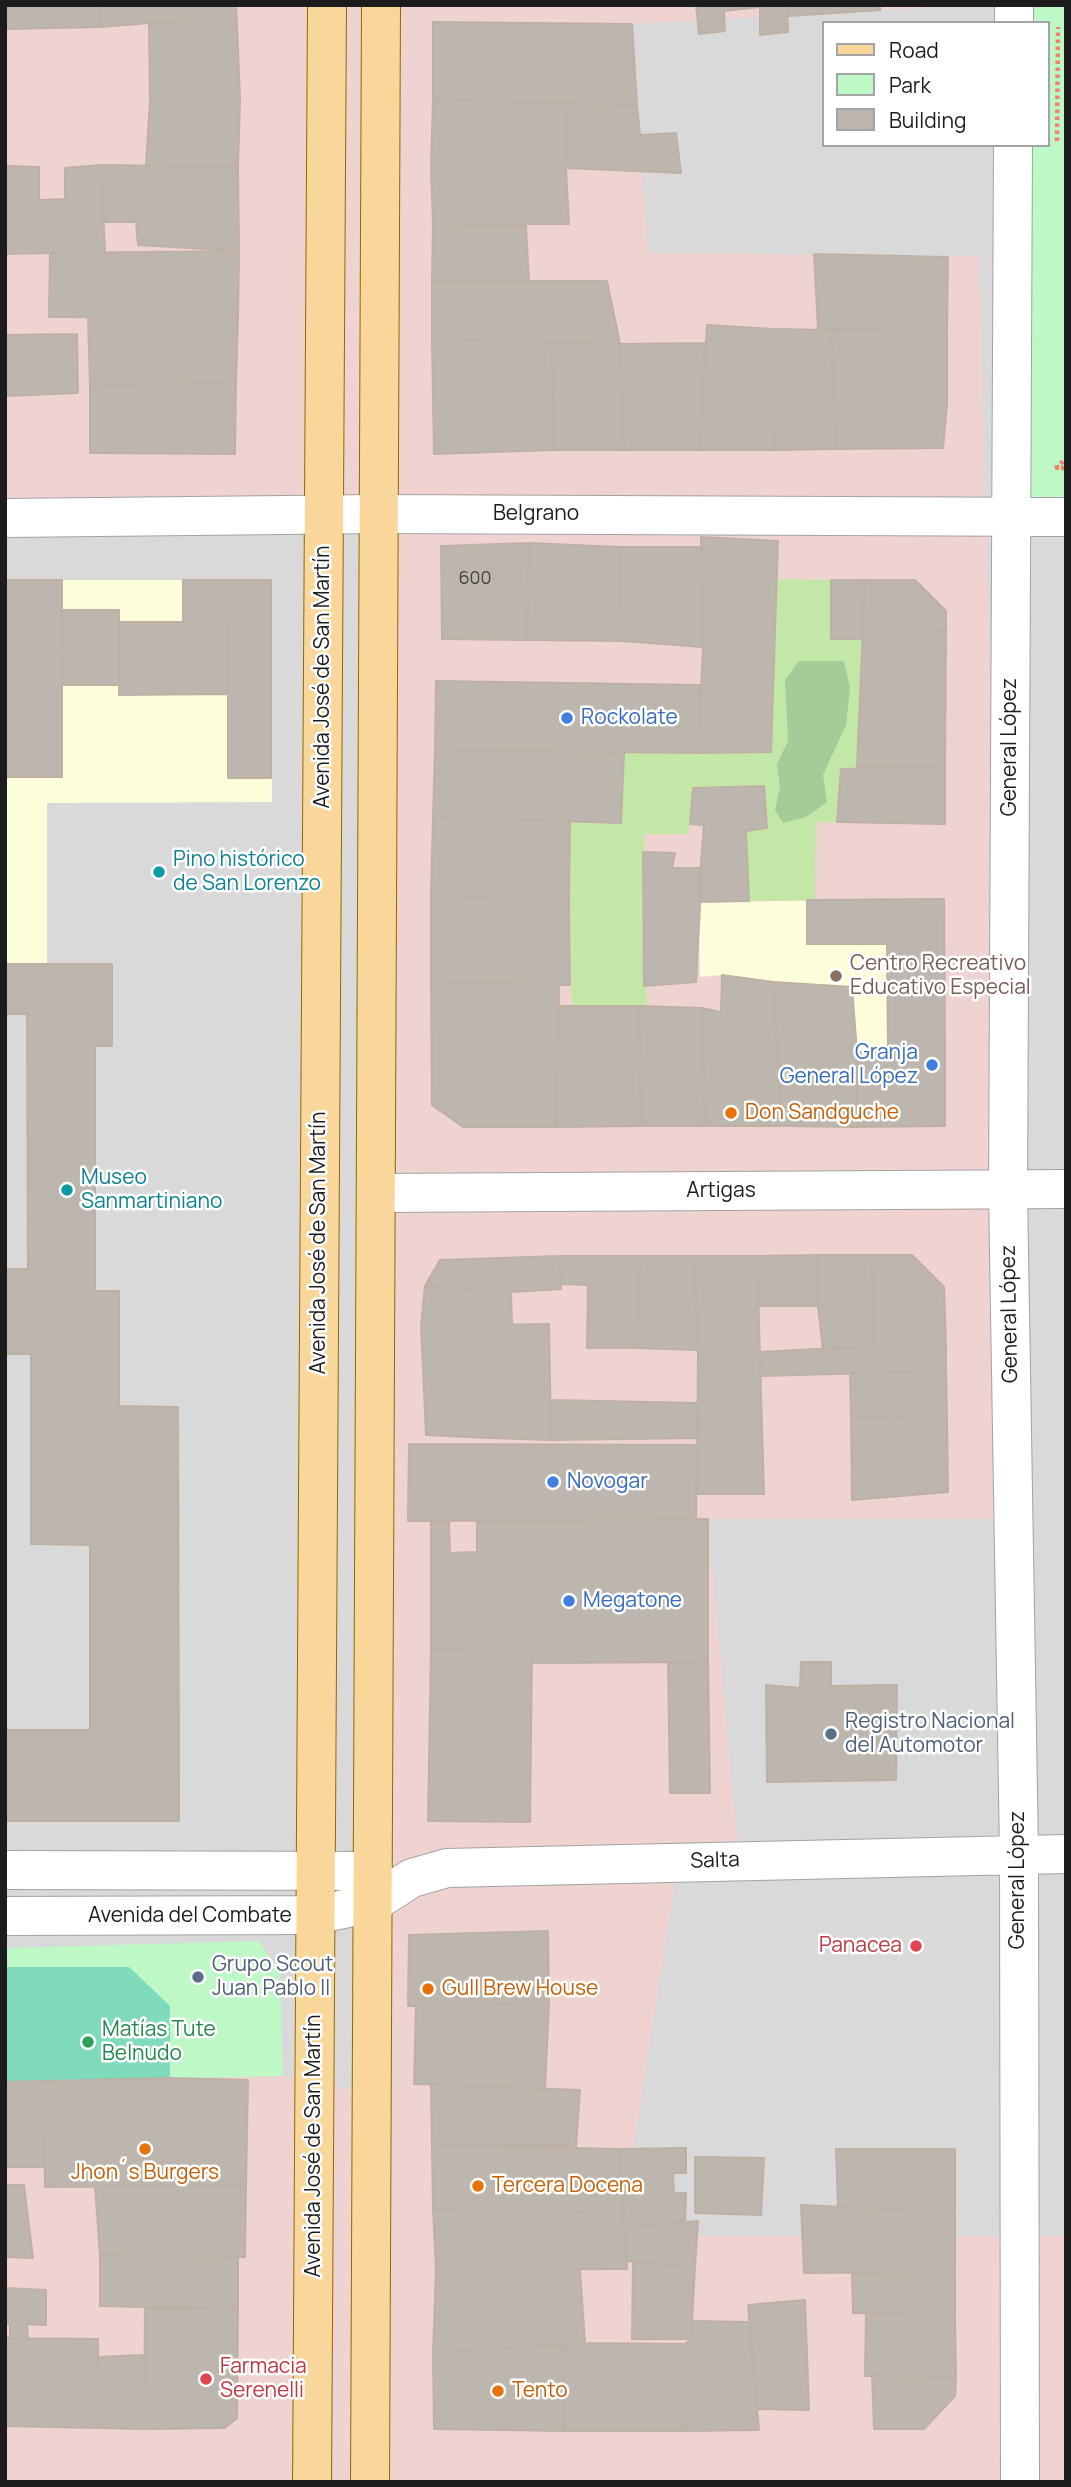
<!DOCTYPE html>
<html>
<head>
<meta charset="utf-8">
<style>
	body { margin:0 }
	#map { position:relative; width:1071px; height:2487px; overflow:hidden; background:#edeae1; font-family:Manrope,sans-serif }
	canvas { display:block }
	.frame { position:absolute; inset:0; border:7px solid #1c1c1c; pointer-events:none }
	.legend { position:absolute; left:822px; top:21px; width:228px; height:126px; box-sizing:border-box; background:#fff; border:2px solid #a4a4a4; margin:0; padding:9px 12px; list-style:none; font-size:21px; color:#1c1c1c }
	.legend li { display:flex; align-items:center; gap:14px; height:35px }
	.legend b { width:35px; border:2px solid #a4a4a4 }
</style>
</head>
<body>
<div id="map">
<canvas width="1071" height="2487"></canvas>
<div class="frame"></div>
<ul class="legend">
<li><b style="height:9px;background:#f9d69a"></b>Road</li>
<li><b style="height:19px;background:#bef8c6"></b>Park</li>
<li><b style="height:19px;background:#bdb6ae"></b>Building</li>
</ul>
</div>
<script>
const ctx = document.querySelector('canvas').getContext('2d');
ctx.lineJoin = 'round';
function fill(path, color) { ctx.fillStyle = color; ctx.fill(path, 'evenodd'); }
const toPath = rows => new Path2D(rows.map(r => 'M' + r).join(''));
function trace(path, color, width, dash) { ctx.strokeStyle = color; ctx.lineWidth = width; ctx.lineCap = dash ? 'butt' : 'round'; ctx.setLineDash(dash || []); ctx.stroke(path); }
function label(font, color, halo, rows, align = 'center') {
  ctx.font = font + ' Manrope,sans-serif'; ctx.lineWidth = 5; ctx.setLineDash([]); ctx.textBaseline = 'middle'; ctx.strokeStyle = halo; ctx.fillStyle = color; for (const [text, x, y, turn = 0] of rows) {
    ctx.save(); ctx.translate(x, y); ctx.rotate((+turn || 0) * Math.PI / 180); ctx.textAlign = isNaN(turn) ? turn : align; if (halo) ctx.strokeText(text, 0, 0); ctx.fillText(text, 0, 0); ctx.restore();
  }
}
fill(toPath([
	[5,5,1066,5,1066,2482,5,2482],
	[824,23,1048,23,1048,145,824,145]
]), '#dad9d9');
fill(toPath([
	[5,5,973,5,632,24,648,253,979,256,1014,1519,708,1519,739,1861,678,1863,620,2236,1066,2236,1066,2482,5,2482,5,2082,283,2076,371,2094,378,514,5,518]
]), '#eed3d0');
fill(toPath([
	[5,580,271,580,272,802,47,803,47,964,5,964],
	[944,899,945,1051,857,1052,852,987,773,982,722,975,700,977,698,902]
]), '#fcfed9');
fill(toPath([
	[778,579,831,580,831,638,863,639,857,767,841,769,837,822,816,823,815,900,749,901,746,831,767,828,764,787,694,788,688,834,644,834,647,1006,572,1005,570,821,621,823,624,753,771,752]
]), '#c3e7a7');
fill(toPath([
	[799,661,844,661,850,688,846,725,823,775,827,802,806,817,783,823,775,810,780,787,777,764,788,741,785,680]
]), '#a3cc97');
fill(toPath([
	[1014,5,1066,5,1066,517,1011,515,1013,145,1048,145,1048,23,1014,23],
	[259,1941,280,1973,283,2076,5,2082,5,1948]
]), '#bef8c6');
fill(toPath([
	[5,1967,129,1967,170,2006,170,2078,5,2082]
]), '#80dbbd');
const building = toPath([
	[5,5,101,5,101,27,5,29,5,5],
	[101,5,236,5,237,24,149,23,101,27,101,5],
	[696,5,787,5,788,32,760,35,760,7,724,11,725,31,699,34,696,5],
	[788,5,880,5,880,10,789,16,788,5],
	[433,22,632,24,637,105,433,99,433,22],
	[149,23,237,24,240,101,150,101,149,23],
	[433,99,566,104,566,168,431,168,433,99],
	[150,101,240,101,238,167,146,165,150,101],
	[566,104,637,105,640,135,676,133,681,173,566,168,566,104],
	[101,165,238,167,239,251,138,245,136,222,104,222,101,165],
	[101,165,105,252,5,254,5,166,39,167,39,200,65,199,65,168,101,165],
	[431,168,566,168,569,224,433,224,431,168],
	[433,224,526,226,529,281,432,281,433,224],
	[239,251,238,318,49,317,50,253,239,251],
	[814,254,948,257,947,331,818,329,814,254],
	[432,281,607,281,620,344,432,339,432,281],
	[88,317,238,318,236,382,90,386,88,317],
	[707,325,773,329,774,450,700,450,707,325],
	[773,329,831,330,836,449,774,450,773,329],
	[831,330,947,331,947,404,834,402,831,330],
	[77,334,78,393,5,396,5,335,77,334],
	[432,339,552,342,554,450,434,454,432,339],
	[552,342,620,344,624,450,554,450,552,342],
	[705,343,700,450,624,450,620,344,705,343],
	[236,382,235,454,90,453,90,386,236,382],
	[834,402,947,404,943,448,836,449,834,402],
	[701,537,778,541,771,752,698,753,703,647,701,537],
	[529,543,527,640,442,639,441,546,529,543],
	[529,543,619,547,622,641,527,640,529,543],
	[619,547,701,547,703,647,622,641,619,547],
	[5,580,62,580,62,653,5,654,5,580],
	[183,580,271,580,271,778,228,778,228,622,183,622,183,580],
	[831,580,864,580,863,639,831,639,831,580],
	[864,580,915,580,946,611,946,631,863,628,864,580],
	[62,610,119,610,119,685,62,685,62,610],
	[119,622,228,622,228,694,119,695,119,622],
	[863,628,946,631,945,766,857,767,863,628],
	[62,653,62,777,5,777,5,654,62,653],
	[436,681,700,685,698,753,435,750,436,681],
	[435,750,624,753,621,823,433,817,435,750],
	[945,766,945,824,837,822,841,769,945,766],
	[764,786,767,828,746,831,749,901,698,902,704,825,690,824,693,788,764,786],
	[433,817,570,821,569,902,431,895,433,817],
	[643,852,675,853,672,868,702,868,696,982,644,986,643,852],
	[431,895,569,902,570,985,431,982,431,895],
	[944,899,945,1051,888,1052,887,944,807,944,807,900,944,899],
	[5,964,112,964,112,1046,95,1046,95,1291,119,1291,119,1406,178,1407,179,1821,5,1821,5,1730,90,1730,90,1545,31,1544,31,1354,5,1354,5,1269,28,1269,27,1014,5,1014,5,964],
	[722,975,773,982,782,1126,705,1126,702,1008,721,1012,722,975],
	[431,982,559,984,556,1127,463,1127,432,1105,431,982],
	[773,982,852,987,857,1052,857,1127,782,1126,773,982],
	[558,1006,639,1006,641,1126,556,1127,558,1006],
	[639,1006,702,1008,705,1126,641,1126,639,1006],
	[945,1051,945,1126,857,1127,857,1052,945,1051],
	[818,1255,818,1306,759,1306,757,1256,818,1255],
	[818,1255,872,1255,874,1346,823,1350,818,1306,818,1255],
	[872,1255,912,1255,944,1287,946,1347,874,1346,872,1255],
	[560,1256,561,1289,511,1292,425,1286,440,1260,560,1256],
	[560,1256,640,1256,637,1348,587,1348,588,1285,561,1284,560,1256],
	[640,1256,694,1256,698,1350,637,1348,640,1256],
	[694,1256,757,1256,764,1494,697,1494,698,1350,694,1256],
	[425,1286,511,1292,512,1325,421,1326,425,1286],
	[549,1324,551,1440,490,1438,491,1325,549,1324],
	[491,1325,490,1438,426,1435,421,1326,491,1325],
	[874,1346,946,1347,946,1371,761,1376,760,1352,874,1346],
	[946,1371,947,1418,851,1417,850,1373,946,1371],
	[550,1400,698,1403,698,1438,551,1440,550,1400],
	[851,1417,947,1418,948,1492,852,1500,851,1417],
	[409,1444,697,1445,696,1519,408,1521,409,1444],
	[708,1519,708,1662,532,1663,532,1651,431,1649,431,1522,449,1522,450,1553,477,1552,477,1522,708,1519],
	[431,1649,532,1651,530,1822,428,1821,431,1649],
	[708,1662,710,1793,670,1793,668,1663,708,1662],
	[801,1662,831,1662,831,1686,897,1685,896,1780,767,1782,766,1685,800,1688,801,1662],
	[548,1931,549,2003,408,2006,409,1935,548,1931],
	[549,2003,545,2089,414,2084,416,2006,549,2003],
	[170,2078,248,2080,247,2131,44,2131,45,2167,5,2167,5,2082,170,2078],
	[431,2084,580,2090,576,2146,432,2145,431,2084],
	[44,2131,247,2131,246,2185,45,2187,44,2131],
	[432,2145,619,2149,624,2213,433,2209,432,2145],
	[686,2148,686,2173,673,2173,674,2193,686,2193,685,2222,624,2227,619,2149,686,2148],
	[836,2149,955,2149,955,2212,838,2207,836,2149],
	[695,2157,764,2158,761,2215,695,2213,695,2157],
	[5,2185,24,2185,33,2258,5,2257,5,2185],
	[246,2185,245,2257,100,2255,95,2186,246,2185],
	[801,2205,955,2212,955,2272,804,2273,801,2205],
	[433,2209,624,2213,627,2269,436,2270,433,2209],
	[698,2221,695,2267,626,2261,624,2227,698,2221],
	[100,2255,238,2257,238,2309,100,2306,100,2255],
	[633,2263,695,2267,691,2339,632,2339,633,2263],
	[436,2270,580,2270,585,2343,433,2353,436,2270],
	[955,2272,955,2315,853,2313,852,2273,955,2272],
	[5,2288,46,2290,46,2325,27,2324,28,2339,10,2338,10,2324,5,2324,5,2288],
	[805,2300,809,2410,757,2409,748,2305,805,2300],
	[145,2309,238,2309,237,2418,225,2428,144,2429,145,2309],
	[866,2313,955,2315,956,2377,865,2376,866,2313],
	[692,2321,749,2322,759,2430,686,2431,685,2344,691,2339,692,2321],
	[5,2338,98,2339,99,2428,5,2426,5,2338],
	[585,2343,685,2344,686,2431,564,2431,562,2344,585,2343],
	[562,2344,564,2431,434,2429,433,2353,562,2344],
	[144,2355,144,2429,99,2428,98,2357,144,2355],
	[872,2375,956,2377,955,2396,924,2429,874,2429,872,2375]
]);
fill(building, '#bdb6ae');
trace(building, '#beb1a4', 2);
const minor = toPath([
	[1014,23,1014,5],
	[1013,145,1008,1190,1019,1853,1020,2482],
	[5,518,378,514,1066,517],
	[376,1193,1066,1189],
	[5,1870,373,1871],
	[5,1916,315,1915,373,1903,412,1878,447,1868,1066,1854]
]);
const major = toPath([
	[312,2482,327,5],
	[370,2482,381,5]
]);
trace(minor, '#a3a3a3', 40);
trace(major, '#906a03', 40);
trace(toPath([
	[1057,141,1058,27],
	[1057,465,1057,468,1066,468],
	[1056,469,1066,458]
]), '#f68069', 4.5, [3.5, 3.5]);
trace(minor, '#fff', 38);
trace(major, '#f9d69a', 38);
for (const [x, y, r, color] of [
	[567,718,7,"#3f7fe0"],
	[159,872,7,"#0f9aa8"],
	[836,976,7,"#8d6e63"],
	[932,1065,7,"#3f7fe0"],
	[731,1113,7,"#e8710a"],
	[67,1190,7,"#0f9aa8"],
	[553,1482,7,"#3f7fe0"],
	[569,1601,7,"#3f7fe0"],
	[831,1734,7,"#5c6f8a"],
	[916,1946,7,"#e0444e"],
	[198,1977,7,"#5c6f8a"],
	[428,1989,7,"#e8710a"],
	[88,2042,7,"#2e9e5b"],
	[145,2149,7,"#e8710a"],
	[478,2186,7,"#e8710a"],
	[206,2379,7,"#e0444e"],
	[498,2391,7,"#e8710a"]
]) { const dot = new Path2D(); dot.arc(x, y, r, 0, 2 * Math.PI); ctx.fillStyle = color; ctx.fill(dot); trace(dot, '#fff', 2.5); }
label('18px', '#444240', null, [
	["600",475,579]
]);
label('21px', '#1c1c1c', '#fff', [
	["Belgrano",536,514],
	["Avenida José de San Martín",323,677,-90],
	["General López",1010,747,-90],
	["Artigas",721,1191],
	["Avenida José de San Martín",319,1243,-90],
	["General López",1010,1314,-91],
	["Salta",715,1861,-2],
	["General López",1018,1880,-90],
	["Avenida del Combate",190,1916],
	["Avenida José de San Martín",314,2146,-90]
]);
label('21px', '#366cbe', '#fff', [
	["Rockolate",581,718],
	["Granja",918,1053,"right"],
	["General López",918,1077,"right"],
	["Novogar",567,1482],
	["Megatone",583,1601]
], 'left');
label('21px', '#0d838f', '#fff', [
	["Pino histórico",173,860],
	["de San Lorenzo",173,884],
	["Museo",81,1178],
	["Sanmartiniano",81,1202]
], 'left');
label('21px', '#785e54', '#fff', [
	["Centro Recreativo",850,964],
	["Educativo Especial",850,988]
], 'left');
label('21px', '#c56008', '#fff', [
	["Don Sandguche",745,1113],
	["Gull Brew House",442,1989],
	["Jhon´s Burgers",145,2173,"center"],
	["Tercera Docena",492,2186],
	["Tento",512,2391]
], 'left');
label('21px', '#4e5e75', '#fff', [
	["Registro Nacional",845,1722],
	["del Automotor",845,1746],
	["Grupo Scout",212,1965],
	["Juan Pablo II",212,1989]
], 'left');
label('21px', '#be3a42', '#fff', [
	["Panacea",902,1946],
	["Farmacia",220,2367,"left"],
	["Serenelli",220,2391,"left"]
], 'right');
label('21px', '#27864d', '#fff', [
	["Matías Tute",102,2030],
	["Belnudo",102,2054]
], 'left');
</script>
</body>
</html>
